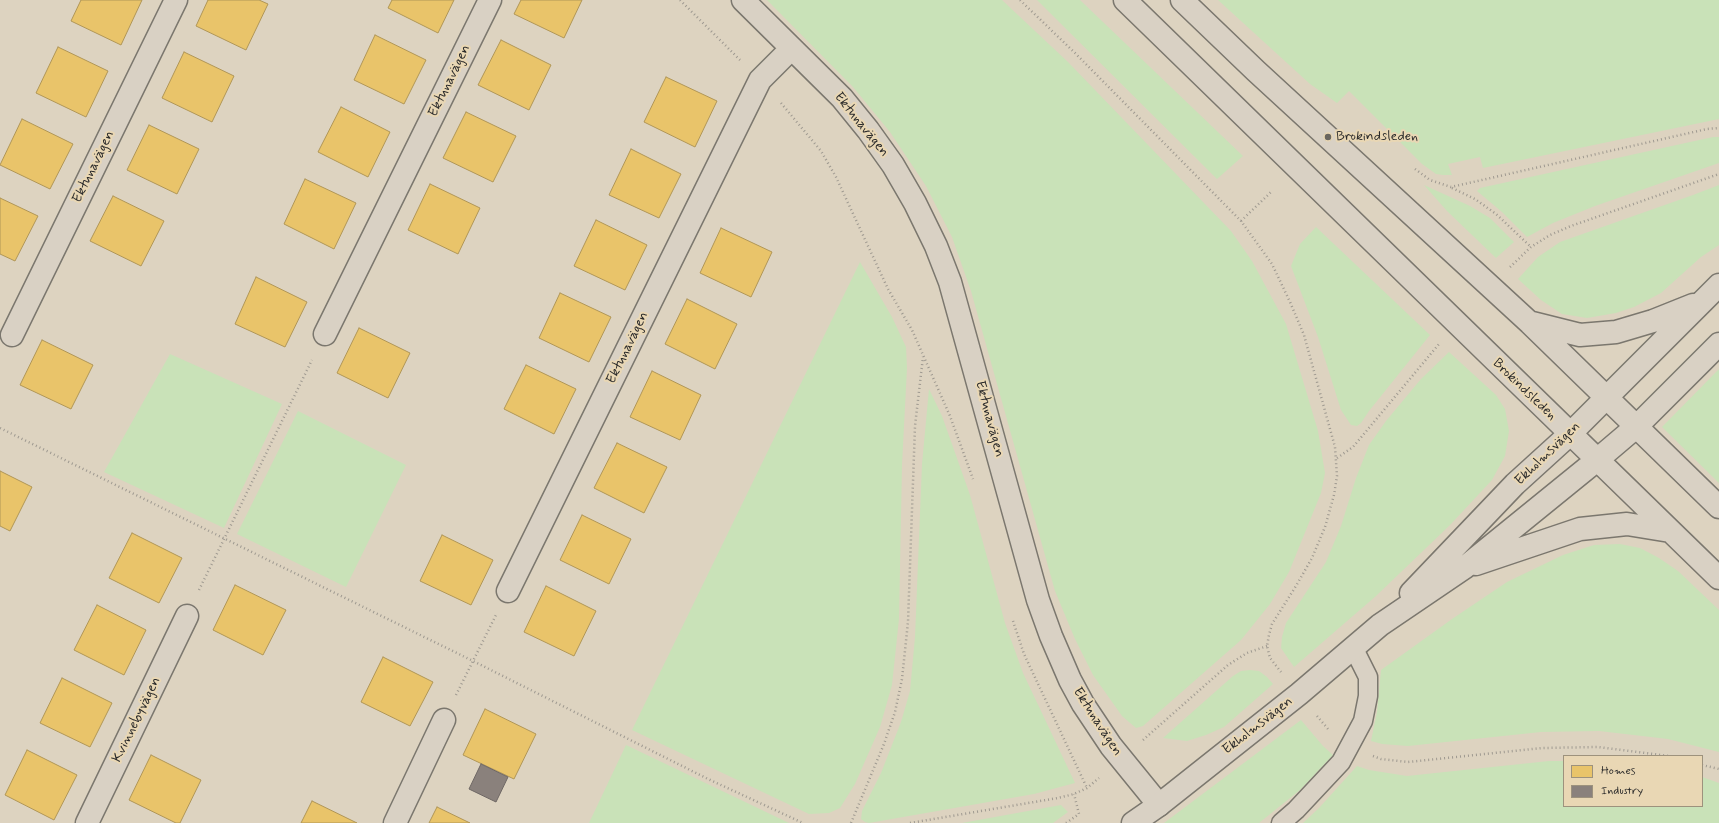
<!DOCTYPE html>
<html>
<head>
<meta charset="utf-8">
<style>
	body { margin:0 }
	#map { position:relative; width:1719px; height:823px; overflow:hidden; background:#ddd3c0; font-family:Mynerve,sans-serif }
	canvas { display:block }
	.legend { position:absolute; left:1563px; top:755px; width:140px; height:52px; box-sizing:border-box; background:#e9d7b4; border:1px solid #9d927d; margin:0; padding:5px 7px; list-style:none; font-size:12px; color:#2b2b2b }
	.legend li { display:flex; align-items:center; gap:8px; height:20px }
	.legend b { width:20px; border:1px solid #9d927d }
</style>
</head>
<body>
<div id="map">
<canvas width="1719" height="823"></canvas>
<ul class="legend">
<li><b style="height:11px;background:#e9c46a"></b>Homes</li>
<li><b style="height:11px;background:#8a817c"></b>Industry</li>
</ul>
</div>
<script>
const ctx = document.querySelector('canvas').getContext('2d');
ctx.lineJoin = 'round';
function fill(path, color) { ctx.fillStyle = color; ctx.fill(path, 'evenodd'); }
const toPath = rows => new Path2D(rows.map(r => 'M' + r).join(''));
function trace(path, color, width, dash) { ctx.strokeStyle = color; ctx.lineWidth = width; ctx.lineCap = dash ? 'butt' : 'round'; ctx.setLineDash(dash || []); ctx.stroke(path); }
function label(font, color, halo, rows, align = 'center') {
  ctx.font = font + ' Mynerve,sans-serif'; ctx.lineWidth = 4; ctx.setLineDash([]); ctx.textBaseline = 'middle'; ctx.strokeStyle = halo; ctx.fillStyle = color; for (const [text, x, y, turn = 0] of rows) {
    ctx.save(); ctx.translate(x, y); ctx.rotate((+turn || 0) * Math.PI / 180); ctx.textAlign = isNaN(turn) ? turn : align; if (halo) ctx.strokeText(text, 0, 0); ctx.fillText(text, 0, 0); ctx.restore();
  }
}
fill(toPath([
	[767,0,1002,0,1068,62,1231,231,1252,261,1286,324,1318,431,1325,473,1321,493,1289,572,1270,604,1241,640,1143,726,1136,728,1122,716,1093,675,1075,639,1055,591,971,291,952,237,926,186,890,132,853,87],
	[1037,0,1080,0,1243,156,1217,179],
	[1218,0,1719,0,1719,119,1483,168,1480,157,1448,164,1452,175,1443,175,1436,174,1422,164,1349,91,1337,103,1310,84],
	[1713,137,1719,137,1719,163,1595,206,1553,223,1527,237,1502,212,1477,191,1480,188],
	[1424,185,1470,206,1490,218,1514,242,1496,258,1447,211],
	[1719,185,1719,245,1701,257,1661,293,1634,307,1616,313,1587,318,1562,314,1541,300,1518,279,1538,257,1560,242,1693,195],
	[1316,227,1430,335,1369,411,1361,423,1357,426,1351,425,1341,410,1318,337,1291,266,1300,244],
	[860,262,892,317,906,347,907,368,902,465,899,619,892,685,880,727,855,784,840,808,829,813,809,814,632,730],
	[1449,352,1496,395,1505,409,1509,431,1505,456,1492,480,1450,525,1376,596,1294,667,1281,648,1282,637,1286,623,1326,562,1341,526,1356,478,1369,445,1386,421,1421,379],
	[170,354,282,404,224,528,104,472],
	[1719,369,1719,483,1662,427],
	[929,389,942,416,970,495,1005,623,1023,673,1075,783,1034,794,869,823,865,822,861,819,862,811,881,773,901,722,910,691,915,637,922,464],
	[298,411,406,465,346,587,237,534],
	[1620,544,1640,548,1659,558,1678,571,1719,610,1719,752,1668,739,1599,731,1541,732,1408,746,1382,744,1371,741,1377,712,1381,670,1452,619,1507,582,1563,555,1594,545],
	[1250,670,1259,671,1267,677,1273,684,1224,727,1206,735,1187,741,1163,738,1233,676,1241,671],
	[1301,720,1323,746,1333,755,1300,790,1259,823,1164,823],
	[626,745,789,823,589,823],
	[1549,761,1564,761,1564,806,1702,806,1702,777,1705,778,1719,783,1719,823,1303,823,1319,808,1357,766,1369,770,1407,776],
	[1061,805,1068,812,1053,823,962,823]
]), '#c9e2b8');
const homes = toPath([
	[81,0,142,0,121,45,71,21,81,0],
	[208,0,259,0,268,4,246,50,196,26,208,0],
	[392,0,454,0,438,33,388,8,392,0],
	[521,0,582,0,564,38,514,14,521,0],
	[375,35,426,60,404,104,354,80,375,35],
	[501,40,551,65,529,110,478,85,501,40],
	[58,47,108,71,86,117,36,93,58,47],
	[184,52,234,76,212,122,162,98,184,52],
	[666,77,717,101,695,147,644,122,666,77],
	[341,107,390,132,368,177,318,152,341,107],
	[466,112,516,136,493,182,443,158,466,112],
	[22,119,73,144,50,189,0,165,22,119],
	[149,125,199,149,177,194,127,170,149,125],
	[631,149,681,174,659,218,609,195,631,149],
	[305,179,356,203,334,249,284,224,305,179],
	[430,184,480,208,458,254,408,230,430,184],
	[113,196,164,221,141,266,90,241,113,196],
	[0,198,38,216,15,261,0,254,0,198],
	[596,220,647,245,625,290,574,266,596,220],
	[721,228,772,252,751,297,700,273,721,228],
	[256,277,307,302,285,347,235,324,256,277],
	[560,293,611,317,589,362,539,338,560,293],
	[687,299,737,324,715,369,665,344,687,299],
	[359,328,410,353,388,398,337,373,359,328],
	[42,340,93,365,71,409,20,385,42,340],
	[526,365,576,389,554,434,504,409,526,365],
	[652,371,701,395,680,440,630,417,652,371],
	[617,443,667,467,644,513,594,488,617,443],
	[0,471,32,487,10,531,0,526,0,471],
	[582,515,631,539,609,584,560,560,582,515],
	[132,533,182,558,159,603,109,578,132,533],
	[442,535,493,560,471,605,420,581,442,535],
	[235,585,286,610,263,655,213,630,235,585],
	[546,586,596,611,574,656,524,632,546,586],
	[97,605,146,630,124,675,74,650,97,605],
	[383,657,433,682,410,726,361,702,383,657],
	[62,678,112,703,90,747,40,723,62,678],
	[485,709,536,734,514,779,463,755,485,709],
	[27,750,77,775,54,820,5,795,27,750],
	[151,755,201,780,180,823,176,823,129,800,151,755],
	[312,801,357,823,301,823,312,801],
	[437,807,470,823,429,823,437,807]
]);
fill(homes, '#e9c46a');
trace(homes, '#b09657', 1);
const industry = toPath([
	[481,764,508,777,496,802,469,789,481,764]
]);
fill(industry, '#8a817c');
trace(industry, '#6e6764', 1);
const lane = toPath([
	[1281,823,1296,810,1341,762,1363,721,1368,696,1368,677,1353,647]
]);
const street = toPath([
	[743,0,842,98,868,130,893,165,915,203,936,246,950,282,1038,600,1051,636,1070,680,1083,704,1111,746,1159,805],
	[325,334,490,0],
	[12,335,176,0],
	[508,591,760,80,791,49],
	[87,823,187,616],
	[395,823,444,720]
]);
const secondary = toPath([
	[1125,0,1719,578],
	[1182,0,1256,71,1530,323,1719,507],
	[1532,323,1580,335,1616,332,1653,321,1693,305],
	[1476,564,1580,529,1627,524,1670,531],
	[1411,593,1515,484,1570,434,1719,285],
	[1133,823,1159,805,1299,694,1380,625,1464,568,1597,460,1637,426,1719,344]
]);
trace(lane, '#7b776e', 21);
trace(street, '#7b776e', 25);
trace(secondary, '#7b776e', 25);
trace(toPath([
	[680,0,740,60],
	[1020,0,1076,54,1241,221,1272,264,1290,302,1304,335,1335,447,1337,476,1334,495,1325,527,1312,558,1296,586,1272,624,1269,635,1267,646,1270,658,1281,672],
	[781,103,821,151,836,177,888,289,912,330,950,416,973,479],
	[1415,169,1430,180,1451,187,1707,129,1719,128],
	[1452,188,1475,199,1496,214,1531,247],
	[1241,221,1271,192],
	[1510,267,1531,247,1550,235,1571,226,1719,174],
	[0,428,473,661,708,779,803,823],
	[1337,458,1353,447,1439,344],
	[199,590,312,360],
	[1013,621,1024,654,1087,788],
	[456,695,496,615],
	[1317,716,1328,729],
	[1143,740,1228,665,1247,653,1267,646],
	[1373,756,1381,759,1408,762,1542,748,1598,747,1669,756],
	[1702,765,1719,769],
	[851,823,884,744,895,712,902,679,908,622,915,426,923,357],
	[910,823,1058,798,1074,794,1087,788,1099,778],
	[1066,823,1079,814,1074,794]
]), '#9e9990', 2.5, [1, 3]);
trace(lane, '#d9d1c4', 18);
trace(street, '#d9d1c4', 22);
trace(secondary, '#d9d1c4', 22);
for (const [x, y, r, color] of [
	[1328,137,4,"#69665f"]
]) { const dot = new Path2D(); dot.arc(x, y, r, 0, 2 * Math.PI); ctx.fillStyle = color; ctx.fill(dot); trace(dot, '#e9d7b4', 1.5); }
label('14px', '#2b2b2b', '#e9d7b4', [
	["Ektunavägen",450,81,-64],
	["Ektunavägen",861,125,51],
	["Ektunavägen",94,167,-64],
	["Ektunavägen",628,348,-64],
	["Brokindsleden",1524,390,44],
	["Ektunavägen",989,419,75],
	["Ekholmsvägen",1548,454,-44],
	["Kvinnebyvägen",137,720,-64],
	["Ektunavägen",1097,722,57],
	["Ekholmsvägen",1258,726,-38]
]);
label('14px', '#2b2b2b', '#e9d7b4', [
	["Brokindsleden",1336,137]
], 'left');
</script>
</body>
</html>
